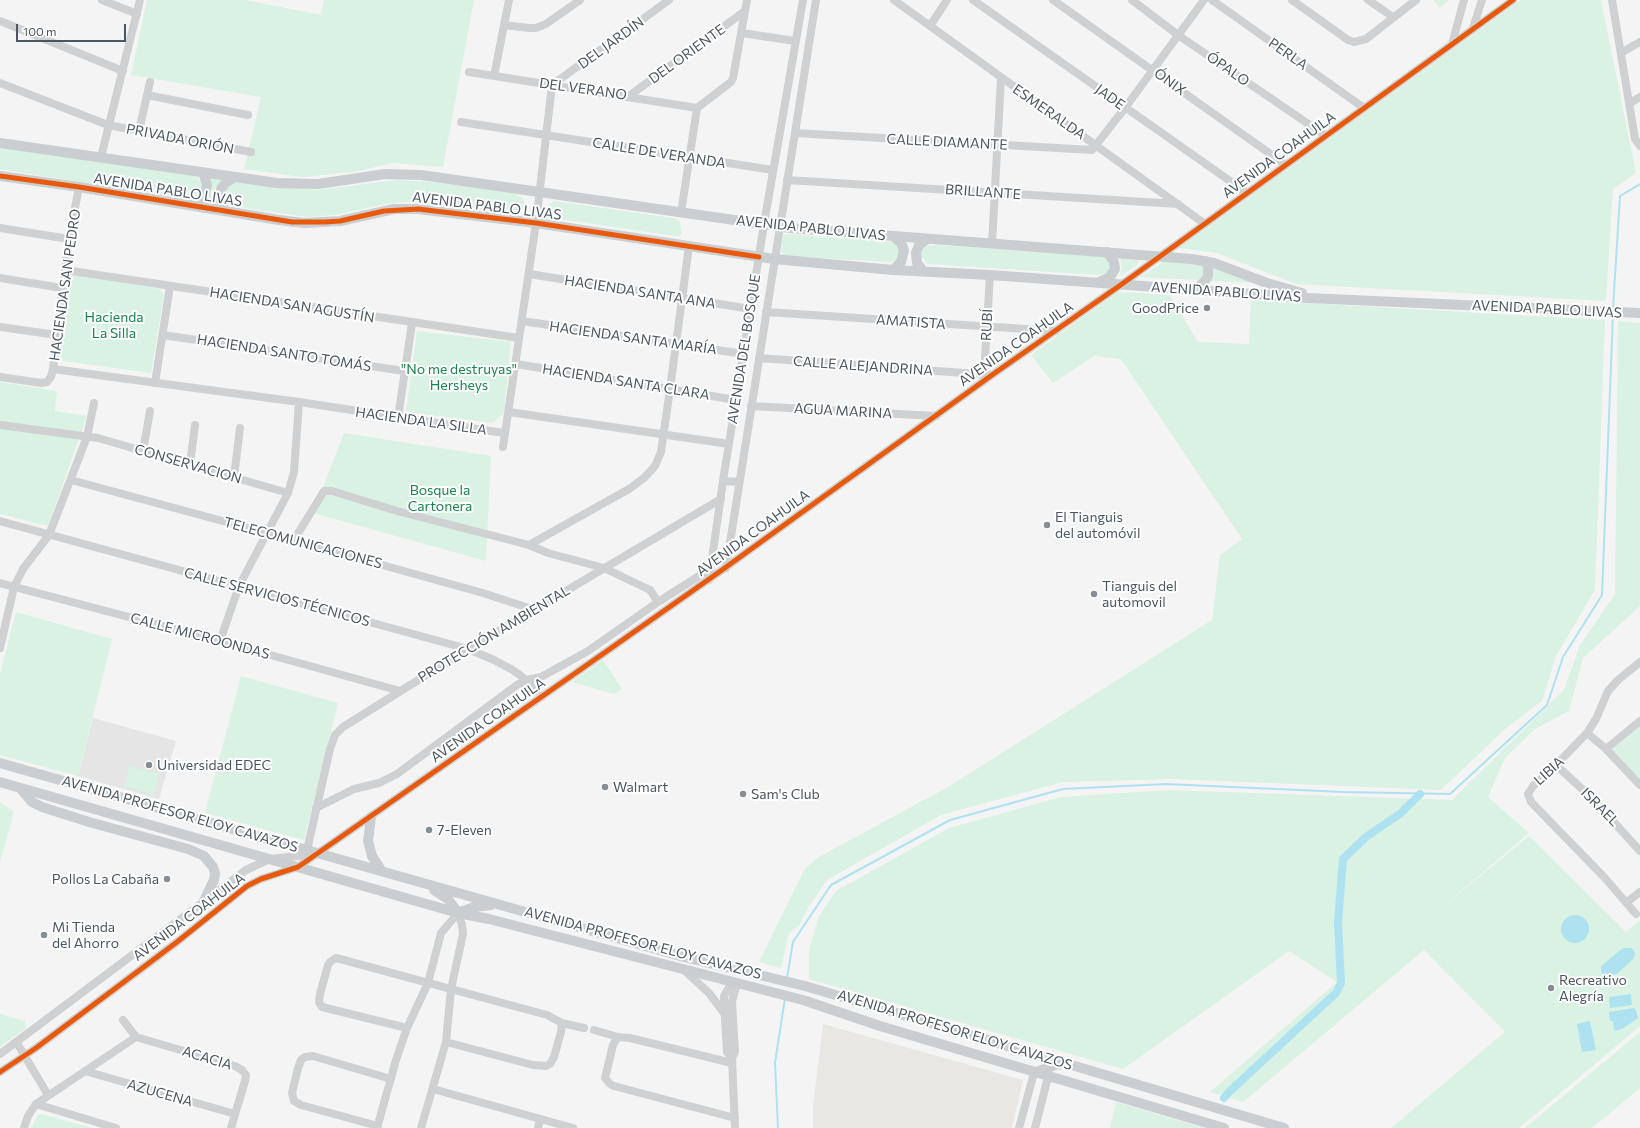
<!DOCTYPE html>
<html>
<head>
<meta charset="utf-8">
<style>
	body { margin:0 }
	#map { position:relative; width:1640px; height:1128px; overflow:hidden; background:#f4f4f4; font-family:Commissioner,sans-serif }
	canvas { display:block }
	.scale { position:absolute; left:16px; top:24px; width:110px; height:18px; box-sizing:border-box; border:2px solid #4a5661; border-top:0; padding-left:5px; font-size:12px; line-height:14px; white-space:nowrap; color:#4a5661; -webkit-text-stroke:3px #fff; paint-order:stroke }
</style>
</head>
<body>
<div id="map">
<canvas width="1640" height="1128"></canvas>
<div class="scale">100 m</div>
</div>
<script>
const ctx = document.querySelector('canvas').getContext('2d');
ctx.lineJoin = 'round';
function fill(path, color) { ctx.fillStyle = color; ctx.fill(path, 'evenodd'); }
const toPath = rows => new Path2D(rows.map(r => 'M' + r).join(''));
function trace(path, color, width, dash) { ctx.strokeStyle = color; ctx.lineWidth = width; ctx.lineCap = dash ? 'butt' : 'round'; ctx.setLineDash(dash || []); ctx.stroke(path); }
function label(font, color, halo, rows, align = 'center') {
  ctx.font = font + ' Commissioner,sans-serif'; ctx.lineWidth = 4; ctx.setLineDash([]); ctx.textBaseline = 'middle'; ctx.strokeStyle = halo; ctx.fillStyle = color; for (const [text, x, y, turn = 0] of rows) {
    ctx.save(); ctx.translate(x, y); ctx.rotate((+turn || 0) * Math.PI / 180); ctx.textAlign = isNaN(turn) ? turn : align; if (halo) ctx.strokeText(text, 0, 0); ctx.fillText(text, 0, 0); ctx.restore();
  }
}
fill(toPath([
	[823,1024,1023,1080,1012,1128,813,1128,813,1105]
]), '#e8e7e3');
fill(toPath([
	[93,718,176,741,159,799,78,776]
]), '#e6e5e6');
fill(toPath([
	[147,0,245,0,321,15,324,0,474,0,443,167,393,163,354,172,302,177,244,169,261,97,131,75],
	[1433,0,1449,0,1440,8],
	[1521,0,1601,0,1636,173,1613,189,1606,301,1296,284,1217,253,1179,248],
	[0,147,193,176,198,178,203,185,199,197,192,200,0,169],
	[210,178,221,180,215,189,214,199,216,204,207,202,212,192],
	[396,180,432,182,513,193,523,198,525,206,522,210,513,212,404,202,385,204,335,215,307,217,230,206,225,202,224,192,225,188,235,182,319,190],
	[554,201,673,218,679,220,682,233,679,236,675,236,553,218,548,214,547,210,548,205],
	[786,234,892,242,897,246,899,250,899,256,896,260,890,262,787,256,783,254,781,251,783,236],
	[936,245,1104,256,1112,268,1106,274,1100,275,928,264,921,256,922,250,925,246],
	[1120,258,1138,259,1138,264,1121,276,1120,274,1122,268],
	[1166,260,1203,264,1205,272,1202,278,1197,280,1141,277],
	[1214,268,1260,283,1210,281],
	[77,275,160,289,164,295,151,373,63,361,60,357,72,277],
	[1118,292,1170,295,1198,342,1249,344,1251,300,1605,320,1595,590,1556,656,1542,701,1505,729,1441,790,1172,779,1063,782,941,815,827,880,809,906,799,926,789,933,781,968,759,962,804,870,817,858,948,787,1212,620,1220,555,1242,539,1121,359,1094,356,1053,383,1031,355],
	[1618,321,1640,323,1640,606,1583,658,1569,711,1535,729,1505,758,1488,797,1529,833,1437,912,1529,836,1626,932,1640,920,1640,1026,1519,1128,1391,1128,1505,1032,1424,950,1243,1102,1210,1092,1337,982,1289,951,1123,1069,809,979,809,950,819,916,836,891,949,828,1061,797,1169,790,1452,800,1564,690,1580,645,1615,594],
	[417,331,511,342,504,412,493,423,406,412],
	[0,382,57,391,55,411,87,416,48,526,0,514],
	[344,433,491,456,486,561,313,513],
	[16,612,112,639,78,776,0,755,0,674],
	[603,660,622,689,614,694,572,682],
	[241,676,338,703,304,840,205,813],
	[1640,726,1640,780,1613,751,1614,748],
	[130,766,159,774,154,795,124,786],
	[0,802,13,811,12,820,0,861],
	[0,1014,25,1021,26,1028,0,1047],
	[1640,1032,1640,1088,1592,1128,1525,1128],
	[1116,1102,1204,1128,1110,1128],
	[42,1114,70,1122,92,1128,31,1128,38,1115]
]), '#d9f2e3');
fill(toPath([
	'1561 929a14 14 0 1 1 28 0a14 14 0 1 1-28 0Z',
	[1623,948,1632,948,1635,954,1634,958,1617,974,1602,976,1601,966],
	[1631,994,1632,1005,1610,1008,1609,997],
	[1634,1008,1636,1010,1638,1018,1622,1029,1614,1031,1613,1021,1610,1021,1609,1012],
	[1590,1021,1596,1050,1582,1052,1577,1024]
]), '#aee2f0');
trace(toPath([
	[1613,308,1620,196,1640,184],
	[787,978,793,942,831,885,950,820,1063,789,1166,784,1343,792,1450,794,1547,705,1563,657,1602,595,1613,314],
	[778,1128,775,1063,785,998]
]), '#aee2f0', 2);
trace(toPath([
	[1224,1098,1230,1091,1336,993,1341,983,1338,922,1343,859,1366,837,1401,813,1420,794]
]), '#aee2f0', 8);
trace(toPath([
	[102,0,137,14],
	[894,0,1205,224],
	[973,0,1247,193],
	[1053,0,1286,165],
	[1132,0,1178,35,1326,136],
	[1212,0,1364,108],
	[1292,0,1348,40,1354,42,1366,39,1416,0],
	[1368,0,1393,17],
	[1612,0,1635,139,1640,146],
	[0,21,123,71],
	[504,25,529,28,536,28,546,24,580,0],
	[930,26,947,0],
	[1473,28,1482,0],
	[742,33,795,41],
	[1452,44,1464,0],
	[1621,53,1640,42],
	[469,72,697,108],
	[494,76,509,0],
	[0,83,108,125,251,152],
	[147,95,248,115],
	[629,96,745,11],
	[1630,103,1640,97],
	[461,122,773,170],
	[139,131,150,82],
	[795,133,1092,150,1125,108,1204,0],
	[101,157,140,0],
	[787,180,1178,204],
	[681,213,697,108,731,82,733,78,747,0],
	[0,228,69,239],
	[992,244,1001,78],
	[65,270,519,338],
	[529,274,751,309],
	[0,278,62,288],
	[766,312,1056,331],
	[522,321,744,354],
	[0,327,57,335],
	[163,335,404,371],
	[759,358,992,375],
	[516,364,736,400],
	[53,369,299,402,504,433],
	[984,374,990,275],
	[0,377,41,383,47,382,51,377,53,369,69,239,79,187],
	[155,383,170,286],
	[751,406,936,416],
	[509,412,729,444],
	[398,418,412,323],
	[0,425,98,438,288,493],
	[503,447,536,223,552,85,669,0],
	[143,451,150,411],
	[190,464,195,425],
	[234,477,240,428],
	[71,480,267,533,483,593,535,610],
	[723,481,739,482],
	[0,521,468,649,494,660,511,669,520,675,542,697],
	[294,540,324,491,332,491,397,511,529,545,548,553,604,568,650,590,658,602],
	[529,545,629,489,644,478,655,466,661,452,670,389,689,246],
	[726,568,816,0],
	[709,580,723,481,765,218,803,0],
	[0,583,220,641,400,691],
	[220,641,239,586,288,493,294,472,299,402],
	[0,648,14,587,23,569,49,535,87,437,94,403],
	[1587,733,1606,749,1640,785],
	[1606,749,1640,721],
	[1556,765,1593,799,1640,851],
	[316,808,354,789,379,783,397,774,517,685,526,680,541,677,588,651,658,602,710,569],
	[307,850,330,749,335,735,343,727,468,649,721,499],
	[1627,902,1640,892],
	[1636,914,1604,877,1531,802,1528,794,1533,786,1556,765,1587,733,1596,719,1608,691,1618,680,1640,662],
	[684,970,709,993,724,1013],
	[123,1020,136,1037],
	[562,1023,584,1028],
	[407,1028,322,1007,319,1002,320,994,328,965,330,962,336,958,340,959,547,1015,562,1023,561,1032,554,1057,550,1064,546,1066,533,1065,446,1042],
	[594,1030,618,1037],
	[136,1037,235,1066,242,1070,246,1075,245,1081,231,1128],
	[17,1043,48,1095],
	[0,1054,246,870,270,859,315,854],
	[732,1058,727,1052,724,1002,724,996,732,982],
	[732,1063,630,1038,618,1037,613,1045,605,1078,610,1084,614,1086,735,1118],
	[85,1071,235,1114],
	[0,1072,36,1048,177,942,247,886,261,879,298,867,607,651,722,570,992,375,1122,284,1513,0],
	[433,1089,573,1128],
	[36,1104,116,1128],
	[378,1126,301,1105,294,1101,292,1093,298,1068,301,1060,305,1057,313,1056,391,1079],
	[24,1128,28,1116,36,1104,136,1037],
	[377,1128,396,1060,407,1028,428,983,441,933,458,913,462,925,463,934,451,989,446,1042,421,1128],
	[538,1128,540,1119],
	[735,1128,732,1058,735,1052,732,1001,737,984],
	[1019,1128,1034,1073],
	[1035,1128,1048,1077]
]), '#ced0d2', 8);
trace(toPath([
	[0,143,277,183,318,184,385,174,421,175,790,228,1192,259,1214,263,1267,283,1302,293],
	[0,176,79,187,279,220,304,223,340,221,394,209,418,209,536,223,774,259,893,270,990,275,1308,298,1640,313],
	[190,205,200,201,205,194,207,185,203,172],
	[224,211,220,198,221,189,225,183,235,177],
	[893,270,901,262,904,250,901,243,894,237],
	[923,271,917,263,916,253,919,245,926,240],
	[1099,282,1110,277,1115,269,1114,262,1107,252],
	[1196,289,1205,281,1208,276,1208,268,1206,261],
	[0,763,684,957,805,986,1284,1128],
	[0,782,458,913,489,919,803,1000,880,1026,1224,1128],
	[20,788,32,802,42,807,89,822,188,849,204,856,213,867,215,874,214,880,204,901],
	[371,817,368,841,372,856,381,870],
	[434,890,448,899,458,913],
	[458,913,474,907,491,905],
	[1034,1073,1055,1065,1064,1064]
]), '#caced1', 10);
trace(toPath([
	[0,176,79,187,292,222,325,222,340,221,384,211,418,209,536,223,759,257],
	[0,1072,36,1048,177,942,247,886,261,879,298,867,607,651,722,570,992,375,1122,284,1513,0]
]), '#e8590c', 5);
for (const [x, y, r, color] of [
	[1207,308,4,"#868d94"],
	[1047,525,4,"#868d94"],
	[1094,594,4,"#868d94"],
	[149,765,4,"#868d94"],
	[605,787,4,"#868d94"],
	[743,794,4,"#868d94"],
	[429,830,4,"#868d94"],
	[167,879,4,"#868d94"],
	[44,935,4,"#868d94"],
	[1551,988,4,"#868d94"]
]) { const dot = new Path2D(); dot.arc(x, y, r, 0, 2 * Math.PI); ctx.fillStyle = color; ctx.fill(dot); trace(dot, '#fff', 1.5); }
label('14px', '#4a5661', '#fff', [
	["DEL JARDÍN",611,43,-36],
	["DEL ORIENTE",687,54,-36],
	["PERLA",1288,54,35],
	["ÓPALO",1228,69,35],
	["ÓNIX",1170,82,36],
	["DEL VERANO",583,89,8],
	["JADE",1110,97,36],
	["ESMERALDA",1049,112,35],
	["PRIVADA ORIÓN",180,139,11],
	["CALLE DIAMANTE",947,142,3],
	["CALLE DE VERANDA",659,153,9],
	["AVENIDA COAHUILA",1279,155,-36],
	["AVENIDA PABLO LIVAS",168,190,9],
	["BRILLANTE",983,192,4],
	["AVENIDA PABLO LIVAS",487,206,7],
	["AVENIDA PABLO LIVAS",811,228,6],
	["HACIENDA SAN PEDRO",65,285,-82],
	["HACIENDA SANTA ANA",640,292,9],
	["AVENIDA PABLO LIVAS",1226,292,4],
	["HACIENDA SAN AGUSTÍN",292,305,9],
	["AVENIDA PABLO LIVAS",1547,309,3],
	["AMATISTA",911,322,4],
	["RUBÍ",987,325,-87],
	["HACIENDA SANTA MARÍA",633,338,8],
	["AVENIDA COAHUILA",1016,344,-35],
	["AVENIDA DEL BOSQUE",744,349,-81],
	["HACIENDA SANTO TOMÁS",284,353,9],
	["CALLE ALEJANDRINA",863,366,4],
	["HACIENDA SANTA CLARA",626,382,9],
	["AGUA MARINA",843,411,3],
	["HACIENDA LA SILLA",421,421,8],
	["CONSERVACION",188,464,16],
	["AVENIDA COAHUILA",753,533,-36],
	["TELECOMUNICACIONES",303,543,15],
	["CALLE SERVICIOS TÉCNICOS",277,597,15],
	["PROTECCIÓN AMBIENTAL",494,634,-31],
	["CALLE MICROONDAS",200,636,15],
	["AVENIDA COAHUILA",488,720,-35],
	["LIBIA",1549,771,-42],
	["ISRAEL",1600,807,45],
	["AVENIDA PROFESOR ELOY CAVAZOS",180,814,16],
	["AVENIDA COAHUILA",189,917,-37],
	["AVENIDA PROFESOR ELOY CAVAZOS",643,943,15],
	["AVENIDA PROFESOR ELOY CAVAZOS",955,1030,17],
	["ACACIA",207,1058,17],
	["AZUCENA",160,1093,16]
]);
label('14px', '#4a5661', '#fff', [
	["GoodPrice",1199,308,"right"],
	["El Tianguis",1055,517],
	["del automóvil",1055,533],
	["Tianguis del",1102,586],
	["automovil",1102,602],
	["Universidad EDEC",157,765],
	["Walmart",613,787],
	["Sam's Club",751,794],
	["7-Eleven",437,830],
	["Pollos La Cabaña",159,879,"right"],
	["Mi Tienda",52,927],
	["del Ahorro",52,943],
	["Recreativo",1559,980],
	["Alegría",1559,996]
], 'left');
label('14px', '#17864f', '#fff', [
	["Hacienda",114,317],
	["La Silla",114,333],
	["\"No me destruyas\"",459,369],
	["Hersheys",459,385],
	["Bosque la",440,490],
	["Cartonera",440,506]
]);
</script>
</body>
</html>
